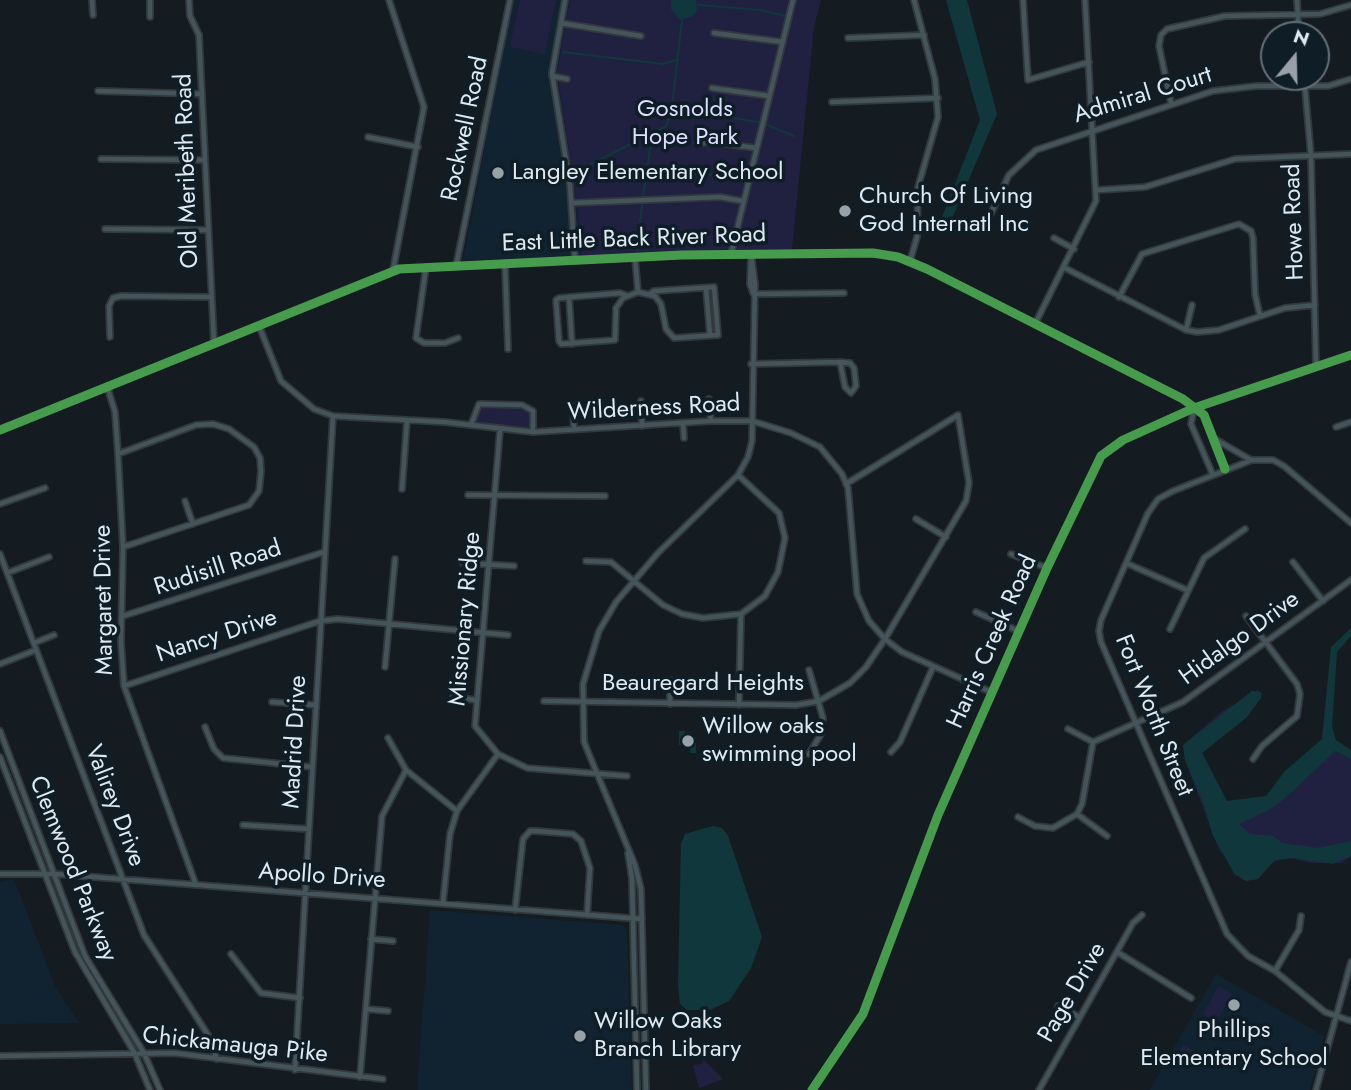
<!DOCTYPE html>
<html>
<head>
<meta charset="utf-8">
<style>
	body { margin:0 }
	#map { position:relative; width:1351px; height:1090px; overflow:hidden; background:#151c21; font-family:Jost,sans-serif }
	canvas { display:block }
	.north { position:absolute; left:1260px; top:21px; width:70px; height:70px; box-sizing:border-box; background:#0f1d27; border:2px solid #636f78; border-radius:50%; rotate:19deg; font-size:19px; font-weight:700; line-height:28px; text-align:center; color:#e0e9f1 }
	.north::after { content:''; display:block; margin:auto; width:24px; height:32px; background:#99a1a8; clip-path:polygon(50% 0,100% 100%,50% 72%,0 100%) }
</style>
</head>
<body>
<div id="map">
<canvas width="1351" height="1090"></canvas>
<div class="north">N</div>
</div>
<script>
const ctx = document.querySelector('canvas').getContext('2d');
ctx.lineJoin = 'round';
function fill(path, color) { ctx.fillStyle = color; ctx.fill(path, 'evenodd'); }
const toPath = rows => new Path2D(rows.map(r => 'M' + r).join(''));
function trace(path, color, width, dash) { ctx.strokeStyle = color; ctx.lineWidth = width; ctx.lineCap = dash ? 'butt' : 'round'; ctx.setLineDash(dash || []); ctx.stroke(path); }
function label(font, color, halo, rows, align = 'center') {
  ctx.font = font + ' Jost,sans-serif'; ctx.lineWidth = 7; ctx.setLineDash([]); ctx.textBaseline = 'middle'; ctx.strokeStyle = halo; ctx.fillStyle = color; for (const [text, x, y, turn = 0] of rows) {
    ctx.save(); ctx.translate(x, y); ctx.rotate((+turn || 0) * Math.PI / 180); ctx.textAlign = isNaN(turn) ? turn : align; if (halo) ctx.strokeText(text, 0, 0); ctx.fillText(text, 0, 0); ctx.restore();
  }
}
fill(toPath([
	[513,0,570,0,557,72,578,211,581,256,463,260],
	[14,879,55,986,79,1023,0,1024,0,882],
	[430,910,622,925,627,930,632,1090,417,1090],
	[1216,974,1324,1036,1310,1090,1150,1090]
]), '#112331');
fill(toPath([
	[520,0,556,0,545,54,510,47],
	[570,0,821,0,814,27,792,249,581,256,578,211,557,72],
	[479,404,527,406,533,411,533,432,471,425],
	[1258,690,1262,694,1261,698,1246,718,1202,753,1227,801,1266,796,1234,826,1284,780,1335,751,1351,759,1351,856,1342,863,1311,863,1286,857,1269,864,1258,879,1246,881,1234,874,1225,854,1220,852,1185,760,1183,745,1221,712],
	[1219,986,1232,994,1216,1022,1203,1014],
	[1183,1045,1194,1051,1183,1070,1172,1064],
	[703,1059,723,1079,699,1088,693,1065,701,1064]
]), '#202141');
fill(toPath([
	[671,0,696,0,697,10,693,16,680,20,671,9],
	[946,0,967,0,997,114,951,221,942,217,980,120],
	[1351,628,1351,636,1337,652,1332,727,1336,740,1351,750,1351,759,1335,751,1284,799,1269,810,1239,824,1250,834,1273,836,1282,843,1318,848,1351,841,1351,856,1333,864,1295,858,1275,860,1258,879,1246,881,1234,873,1213,836,1204,805,1185,760,1183,745,1252,691,1261,692,1261,698,1246,718,1202,753,1227,801,1266,796,1285,771,1322,739,1331,647],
	[679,731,685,731,686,737,696,737,696,753,690,753,690,746,679,745],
	[713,826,722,828,728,836,762,937,751,968,729,1001,710,1010,687,1010,680,1004,678,986,681,844,685,834]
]), '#10383c');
trace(toPath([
	[698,5,760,10,785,16],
	[563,52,663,64,676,60],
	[673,115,716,115,758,122],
	[767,125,794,136],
	[646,172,744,176],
	[572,174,666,126,671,115,682,21],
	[643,197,652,136],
	[637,251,642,205]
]), '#10383c', 2);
const minor = toPath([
	[92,0,93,15],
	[150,0,150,17],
	[189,0,190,16,199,35,214,343],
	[389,0,424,107,393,270],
	[565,0,552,73,570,185,575,261],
	[1023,0,1028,80,1089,62],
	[1297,0,1299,35],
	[561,23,641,36],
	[714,33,783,42],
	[848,38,924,35],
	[552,76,567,79],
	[1304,77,1311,156,1316,366],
	[712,88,769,96],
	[98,91,202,94],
	[832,102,938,98],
	[1171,103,1159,46,1161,35,1167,29,1225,16,1320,14,1351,5],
	[368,137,418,147],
	[697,143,712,142,756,148],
	[101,159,204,160],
	[1098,190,1145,187,1235,159,1351,154],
	[572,203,720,197,742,201],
	[987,222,1009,175,1036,150,1213,91,1256,86,1328,86,1351,79],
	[105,229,208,230],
	[1054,238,1074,249],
	[731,254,793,0],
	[751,257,750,284,753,293],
	[635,258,638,292],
	[910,261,917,237,918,187,938,117,935,79,914,0],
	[505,265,508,349],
	[456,266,510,0],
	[426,267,416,338,424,343,445,343,458,338],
	[1065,268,1186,330,1197,332,1219,330,1285,308,1315,305],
	[706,288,710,335],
	[754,294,844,293],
	[628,296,620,293,559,298,556,300,559,341,561,344,615,340,616,308,623,298,638,292,655,296,661,304,666,329,674,338,718,335,714,287,654,291,650,294],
	[569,297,572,344],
	[1119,297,1142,254,1239,224,1251,231,1253,238,1255,294,1260,316],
	[1035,324,1096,201,1085,0],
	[259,326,281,381,314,409,333,416,444,422,533,432,711,421,752,421,791,433,820,447,842,474,848,488,857,594,869,621,885,639,902,652,991,692],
	[1186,330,1192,305],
	[110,337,109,306,113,298,121,296,210,297],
	[751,364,840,362,850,363,854,368,856,386,851,393,845,387,840,362],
	[107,386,115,412,118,454,123,547,121,642,124,686,196,885],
	[709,399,711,421],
	[641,401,642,426],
	[573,406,574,430],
	[1194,409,1191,424,1213,475],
	[683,423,684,438],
	[471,425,479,404,522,405,533,411,533,432],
	[1336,427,1351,422],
	[0,430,399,269,682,255,873,253,898,257,927,269,1183,399,1204,415,1225,469],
	[500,430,475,726,498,754,527,768,627,776],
	[1213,438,1251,460],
	[118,454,196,425,213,424,229,429,254,447,260,458,261,471,259,491,249,505,123,547],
	[402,489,407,420],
	[468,495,605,496],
	[185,501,193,524],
	[0,504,45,488],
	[916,519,946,537],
	[1351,523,1284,466,1273,460,1252,460,1173,491,1158,499,1148,513,1101,620,1099,631,1101,642,1227,934,1248,956,1275,971,1325,1012,1351,1021],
	[0,554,144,935,208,1035,217,1059],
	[1011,554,1047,568],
	[586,561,611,562,663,605,682,614,703,618,741,614,765,596,778,572,785,538,779,513,738,475],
	[1293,562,1323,601],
	[463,563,514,566],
	[1126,563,1187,590],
	[7,573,49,557],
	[976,612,1018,631],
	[123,616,324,552],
	[1246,616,1297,684,1300,694,1297,716,1262,746,1253,759],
	[1170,629,1204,558,1245,529],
	[34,643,54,635],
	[0,664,36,650],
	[385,667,395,559],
	[670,680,670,704],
	[124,686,320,621,338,619,508,635],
	[453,697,475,700],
	[544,701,796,705,819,701,850,683,866,667,885,639,966,501,969,483,958,415,846,484],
	[272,702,315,705],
	[739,705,741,614],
	[205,727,214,749,223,758,312,767],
	[1068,729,1093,742,1183,702,1351,580],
	[0,731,85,956,144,1053,160,1090],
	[388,738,406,770,457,811],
	[891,752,900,742,933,667],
	[809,754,821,734,823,718,809,670],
	[0,757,75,952,134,1052,150,1090],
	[1077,814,1107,836],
	[1018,817,1035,826,1053,828,1077,814,1082,804,1093,742],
	[243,825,309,829],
	[628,853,632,879,637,1090],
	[0,874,55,874,642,919],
	[443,902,450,834,457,811,498,754],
	[515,910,523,839,530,831,536,831,573,834,581,841,590,868,587,915],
	[371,939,393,941],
	[1117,952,1191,998],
	[231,954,261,993,300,998],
	[1275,971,1299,930,1301,916],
	[1058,1006,1079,1017],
	[366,1009,388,1011],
	[0,1056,174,1053,383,1079],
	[295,1070,333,416],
	[360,1077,382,816,406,770],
	[646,1090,641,889,635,865,584,742,583,684,599,631,616,602,658,553,738,475,748,457,752,441,755,284,751,254],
	[812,1090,863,1014,938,815,1047,568,1101,456,1123,440,1194,408,1351,355],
	[1039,1090,1133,923,1142,915],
	[1316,1090,1351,962]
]);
trace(minor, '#32393d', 8);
trace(minor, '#44545a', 4.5);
trace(toPath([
	[0,430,399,269,682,255,873,253,898,257,927,269,1183,399,1204,415,1225,469],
	[812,1090,863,1014,938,815,1047,568,1101,456,1123,440,1194,408,1351,355]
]), '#469c4c', 9);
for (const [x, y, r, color] of [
	[498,173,7,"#99a1a8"],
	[845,211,7,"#99a1a8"],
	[688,741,7,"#99a1a8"],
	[1234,1005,7,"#99a1a8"],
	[580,1036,7,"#99a1a8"]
]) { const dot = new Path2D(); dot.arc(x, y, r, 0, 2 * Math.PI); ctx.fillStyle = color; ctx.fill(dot); trace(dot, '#0f1d27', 2.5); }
label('24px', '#e0e9f1', '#0f1d27', [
	["Admiral Court",1143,96,-17],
	["Rockwell Road",466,129,-78],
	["Old Meribeth Road",188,171,-92],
	["Howe Road",1295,222,-92],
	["East Little Back River Road",634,240,-2],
	["Wilderness Road",654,409,-3],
	["Rudisill Road",218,569,-18],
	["Margaret Drive",105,600,-91],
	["Missionary Ridge",466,619,-85],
	["Nancy Drive",217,637,-18],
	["Hidalgo Drive",1240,639,-36],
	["Harris Creek Road",993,642,-66],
	["Beauregard Heights",703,684],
	["Fort Worth Street",1153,716,68],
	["Madrid Drive",296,742,-87],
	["Valirey Drive",114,806,69],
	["Clemwood Parkway",72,869,68],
	["Apollo Drive",322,877,4],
	["Page Drive",1073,993,-60],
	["Chickamauga Pike",235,1046,6]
]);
label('24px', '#dcdfff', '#0f1d27', [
	["Gosnolds",685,110],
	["Hope Park",685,138]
]);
label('24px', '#e0e9f1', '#0f1d27', [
	["Langley Elementary School",512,173],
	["Church Of Living",859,197],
	["God Internatl Inc",859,225],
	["Willow oaks",702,727],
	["swimming pool",702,755],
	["Willow Oaks",594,1022],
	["Branch Library",594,1050],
	["Phillips",1234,1031,"center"],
	["Elementary School",1234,1059,"center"]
], 'left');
</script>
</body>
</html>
